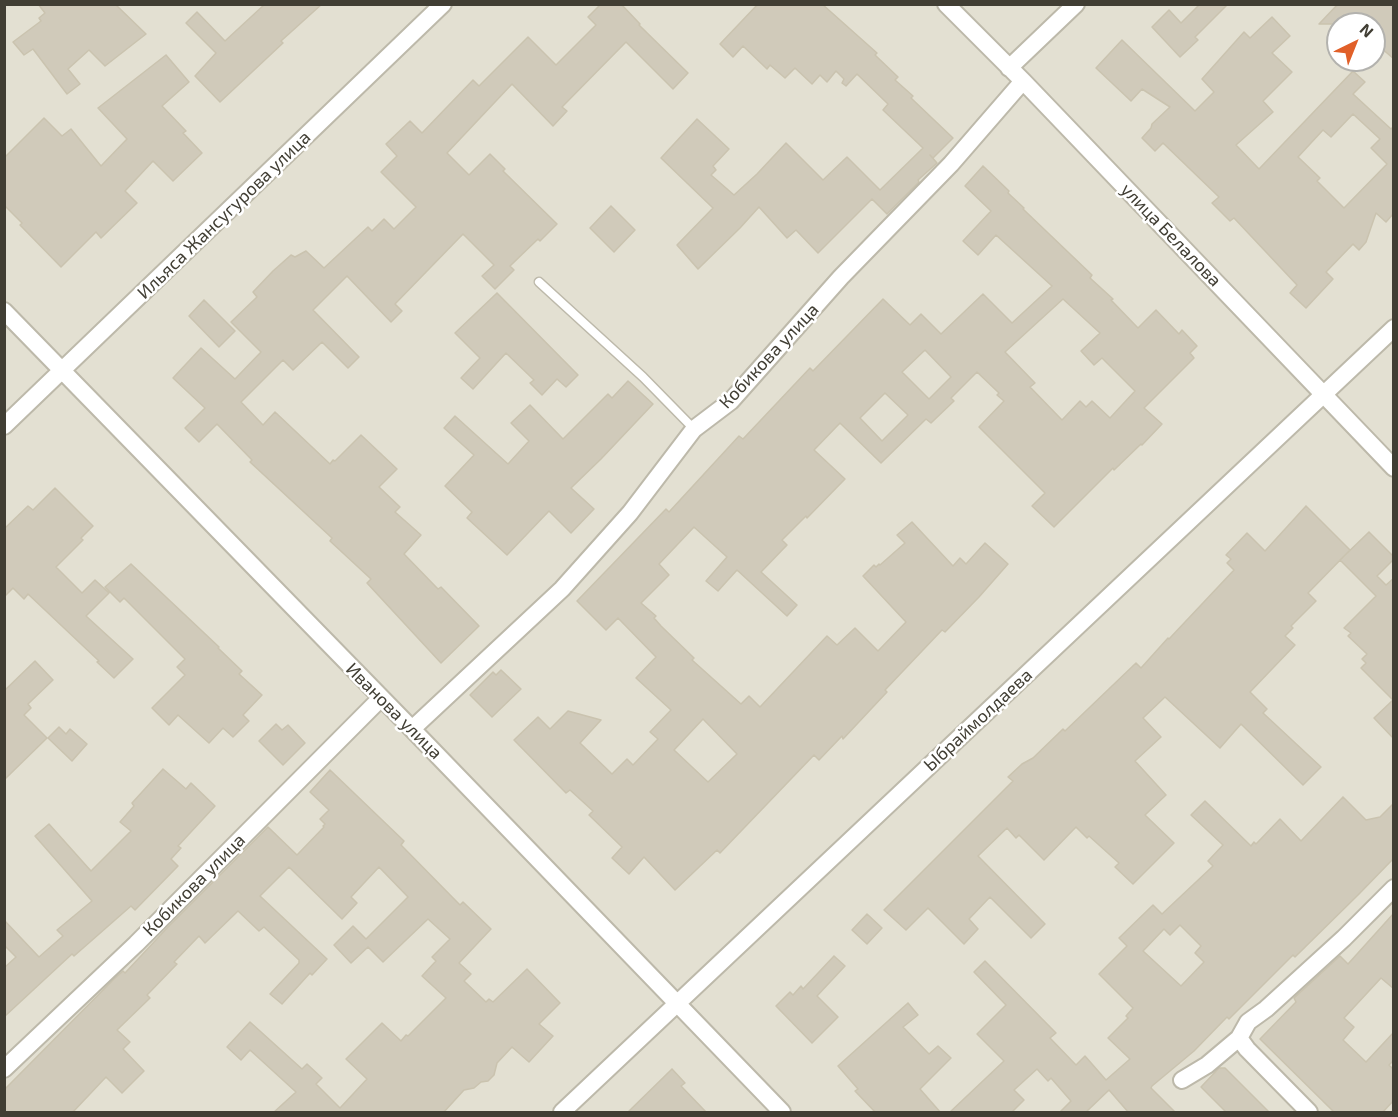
<!DOCTYPE html>
<html>
<head>
<meta charset="utf-8">
<style>
	body { margin:0 }
	#map { position:relative; width:1398px; height:1117px; overflow:hidden; background:#efeee4; font-family:"Exo 2",sans-serif }
	canvas { display:block }
	.frame { position:absolute; inset:0; border:6px solid #413e34; pointer-events:none }
	.north { position:absolute; left:1326px; top:12px; width:60px; height:60px; box-sizing:border-box; background:#fff; border:2px solid #b3b2ae; border-radius:50%; rotate:43deg; font-size:16px; font-weight:700; line-height:24px; text-align:center; color:#413e34 }
	.north::after { content:''; display:block; margin:auto; width:21px; height:27px; background:#e16029; clip-path:polygon(50% 0,100% 100%,50% 72%,0 100%) }
</style>
</head>
<body>
<div id="map">
<canvas width="1398" height="1117"></canvas>
<div class="frame"></div>
<div class="north">N</div>
</div>
<script>
const ctx = document.querySelector('canvas').getContext('2d');
ctx.lineJoin = 'round';
function fill(path, color) { ctx.fillStyle = color; ctx.fill(path, 'evenodd'); }
const toPath = rows => new Path2D(rows.map(r => 'M' + r).join(''));
function trace(path, color, width, dash) { ctx.strokeStyle = color; ctx.lineWidth = width; ctx.lineCap = dash ? 'butt' : 'round'; ctx.setLineDash(dash || []); ctx.stroke(path); }
function label(font, color, halo, rows, align = 'center') {
  ctx.font = font + ' "Exo 2",sans-serif'; ctx.lineWidth = 5; ctx.setLineDash([]); ctx.textBaseline = 'middle'; ctx.strokeStyle = halo; ctx.fillStyle = color; for (const [text, x, y, turn = 0] of rows) {
    ctx.save(); ctx.translate(x, y); ctx.rotate((+turn || 0) * Math.PI / 180); ctx.textAlign = isNaN(turn) ? turn : align; if (halo) ctx.strokeText(text, 0, 0); ctx.fillText(text, 0, 0); ctx.restore();
  }
}
fill(toPath([
	[5,5,1393,5,1393,1112,5,1112],
	[1338,24,1374,24,1374,60,1338,60]
]), '#e3e0d2');
const building = toPath([
	[38,4,115,4,146,34,105,66,89,50,68,69,80,84,67,94,33,49,24,55,13,42,41,21,39,18,45,13,38,4],
	[265,4,322,4,281,41,283,43,220,102,195,76,216,53,186,23,197,12,225,41,265,4],
	[601,4,621,4,640,24,639,25,688,73,673,89,626,42,562,107,567,111,553,126,512,84,447,153,469,175,490,154,505,169,503,171,557,224,540,241,538,239,510,266,514,270,495,289,482,276,494,265,463,234,395,304,402,311,391,322,347,276,313,310,359,357,348,368,322,342,293,370,283,360,241,402,263,425,275,412,330,464,333,460,335,461,361,435,397,469,379,487,400,507,395,512,421,535,404,554,438,589,441,587,479,626,441,663,367,583,371,579,330,541,332,538,250,462,252,460,217,424,199,442,185,428,205,408,173,378,201,348,235,379,261,352,231,322,257,297,253,292,273,271,291,255,295,257,306,251,324,268,368,227,372,231,384,219,394,229,416,207,381,172,397,156,386,144,410,121,422,133,473,80,479,86,528,37,556,65,596,25,588,17,601,4],
	[758,4,822,4,877,53,875,55,898,77,895,80,913,96,911,98,953,138,933,158,930,155,937,163,918,180,919,182,887,214,872,199,818,253,796,230,787,238,759,207,740,228,698,269,677,245,713,208,661,158,697,119,729,149,713,166,716,170,711,175,734,195,757,174,786,143,823,180,847,157,880,190,923,148,883,110,888,104,857,74,846,86,842,83,844,79,836,71,827,82,820,75,812,84,795,68,785,78,770,65,767,69,743,46,733,57,720,44,758,4],
	[1200,4,1228,4,1195,37,1198,40,1180,57,1152,27,1169,10,1181,23,1200,4],
	[1338,4,1394,4,1394,59,1374,42,1374,24,1319,24,1338,4],
	[1272,17,1290,36,1272,53,1292,72,1263,101,1273,112,1236,145,1259,169,1353,71,1365,82,1353,94,1391,129,1394,126,1394,213,1386,222,1376,213,1366,242,1359,250,1353,244,1326,272,1333,279,1306,308,1290,293,1297,285,1234,218,1230,221,1212,203,1219,197,1163,143,1155,151,1142,138,1151,128,1152,124,1170,107,1142,89,1131,101,1096,68,1122,40,1195,111,1214,92,1202,79,1244,32,1250,38,1272,17],
	[1353,114,1380,139,1371,148,1387,164,1344,208,1317,181,1320,178,1298,157,1323,130,1331,137,1353,114],
	[166,55,189,82,162,106,186,131,183,133,202,153,173,181,153,161,125,191,137,203,101,238,96,232,61,267,20,225,22,223,4,205,4,158,44,118,62,136,71,129,101,166,127,139,98,108,166,55],
	[983,166,1009,191,1008,193,1024,208,1023,209,1092,275,1090,278,1113,299,1111,300,1138,328,1156,310,1179,334,1182,330,1197,346,1190,353,1194,358,1144,408,1162,424,1142,445,1141,444,1114,470,1113,468,1054,527,1032,506,1045,493,979,427,1004,401,997,395,999,393,977,372,951,398,954,401,931,423,926,419,881,463,840,423,814,450,845,479,807,518,806,516,782,540,787,545,761,572,797,605,787,616,737,570,718,591,706,581,727,557,694,527,659,564,669,575,641,603,656,616,654,618,661,626,694,658,692,660,741,704,749,696,760,707,827,636,837,645,855,628,878,651,906,622,863,576,874,565,876,567,879,564,880,565,905,543,897,535,912,522,953,566,960,558,966,564,985,543,1008,564,979,597,945,632,942,630,885,690,887,692,843,739,842,736,819,760,814,755,720,853,717,850,675,890,644,857,629,874,612,858,622,847,589,815,593,811,570,790,566,793,514,740,538,717,550,729,568,711,601,720,580,743,612,774,627,759,633,765,658,739,650,732,671,710,636,678,656,657,618,618,606,630,577,601,666,509,669,512,739,436,743,439,810,368,813,371,883,299,910,325,921,314,941,334,983,294,1012,323,1052,286,996,235,978,255,963,241,991,211,965,186,983,166],
	[1063,299,1100,333,1081,351,1094,365,1102,358,1135,391,1110,418,1092,401,1086,407,1080,401,1062,420,1030,387,1035,383,1005,352,1063,299],
	[925,350,951,377,929,399,902,372,925,350],
	[885,393,908,415,882,441,860,418,885,393],
	[703,719,737,754,708,782,674,750,703,719],
	[611,206,635,230,614,252,590,228,611,206],
	[497,293,578,375,566,387,557,379,542,395,530,383,534,380,506,353,473,389,461,378,480,358,455,333,497,293],
	[204,300,235,331,219,347,189,316,204,300],
	[628,381,653,404,601,459,571,488,594,509,571,533,549,511,507,555,467,518,472,512,445,486,474,455,444,428,455,416,508,464,529,441,511,423,530,405,563,439,608,394,612,398,628,381],
	[55,488,93,526,81,538,83,540,56,567,82,593,95,580,109,593,86,616,133,659,114,678,97,662,99,661,28,594,24,599,13,588,4,597,4,529,28,506,33,510,55,488],
	[1306,506,1350,550,1308,593,1316,601,1291,626,1293,628,1285,636,1295,645,1250,692,1267,709,1263,713,1321,767,1303,785,1241,724,1220,748,1165,697,1143,718,1161,737,1135,761,1166,795,1145,815,1174,843,1133,884,1115,867,1119,863,1089,836,1087,838,1076,827,1044,860,1019,835,1016,838,1007,828,978,856,1045,924,1031,938,990,897,969,919,978,929,964,944,928,908,906,930,884,910,1013,781,1008,777,1022,764,1033,758,1063,729,1065,731,1136,663,1141,668,1168,638,1169,639,1234,570,1227,563,1231,559,1226,555,1247,533,1265,551,1306,506],
	[1369,532,1394,557,1394,559,1377,576,1386,585,1394,578,1394,739,1374,718,1393,700,1361,668,1366,663,1362,659,1367,654,1348,636,1351,633,1344,628,1376,596,1340,560,1369,532],
	[131,564,219,647,218,648,242,671,239,674,262,695,243,715,249,721,233,737,223,728,209,743,178,715,169,725,152,708,185,675,177,667,185,659,124,598,120,602,105,587,131,564],
	[35,661,53,680,28,704,31,708,24,715,47,738,4,780,4,691,35,661],
	[501,670,521,689,492,717,470,695,493,672,496,675,501,670],
	[276,724,282,730,288,725,305,743,283,765,259,741,276,724],
	[59,727,66,734,70,729,87,744,72,761,48,738,59,727],
	[163,769,186,789,191,783,215,806,178,846,181,848,171,859,178,866,135,910,131,906,74,956,72,954,4,1017,4,968,16,957,4,945,4,920,39,957,63,936,57,930,92,901,35,836,49,824,91,871,131,831,120,822,134,806,132,803,163,769],
	[330,770,404,841,401,845,460,905,463,902,491,929,459,963,471,974,464,981,486,1002,489,999,493,1002,527,969,560,1003,539,1024,553,1036,529,1062,512,1047,497,1063,494,1075,488,1081,481,1082,474,1088,464,1090,443,1113,273,1113,296,1092,250,1050,241,1060,227,1047,250,1022,302,1069,307,1064,322,1078,316,1084,340,1108,367,1079,346,1059,382,1023,401,1041,406,1035,408,1036,446,998,422,976,436,961,432,957,450,939,428,919,383,962,368,947,351,963,334,945,353,926,366,939,408,897,379,867,351,897,357,903,342,919,289,867,260,896,327,959,312,975,310,973,282,1004,270,994,299,963,299,960,264,927,259,931,238,911,205,943,199,936,174,962,177,964,147,995,150,998,117,1030,130,1042,123,1049,144,1071,122,1093,106,1077,72,1113,4,1113,4,1090,114,979,123,971,125,973,168,927,268,827,297,855,324,827,323,826,325,824,320,819,329,810,310,792,330,770],
	[1343,797,1366,820,1380,817,1394,803,1394,858,1359,894,1295,957,1293,955,1229,1019,1227,1017,1194,1051,1152,1086,1151,1088,1176,1113,1129,1113,1109,1090,1085,1113,1059,1113,1071,1101,1051,1078,1048,1081,1037,1069,1014,1090,1024,1100,1011,1113,949,1113,1004,1061,977,1034,1006,1005,974,972,985,961,1056,1033,1050,1038,1076,1065,1085,1056,1106,1080,1130,1059,1108,1038,1128,1018,1126,1016,1133,1008,1099,974,1127,946,1119,938,1153,905,1162,914,1213,866,1208,861,1223,845,1191,815,1205,801,1251,846,1254,842,1256,844,1280,819,1301,841,1343,797],
	[1180,925,1201,946,1195,953,1204,962,1181,986,1143,951,1164,929,1170,935,1180,925],
	[1394,913,1394,989,1381,978,1344,1018,1354,1027,1343,1040,1366,1062,1394,1032,1394,1060,1389,1065,1394,1070,1394,1100,1382,1113,1335,1113,1260,1039,1296,1002,1294,998,1340,956,1348,964,1394,913],
	[867,914,882,928,867,944,852,930,867,914],
	[834,956,845,966,817,996,838,1017,812,1043,776,1006,790,992,793,995,801,986,803,989,834,956],
	[908,1003,918,1015,903,1027,929,1054,938,1046,951,1058,920,1089,941,1113,876,1113,855,1091,858,1089,838,1066,908,1003],
	[1219,1068,1225,1068,1270,1113,1227,1113,1201,1087,1219,1068],
	[672,1069,685,1083,681,1086,707,1113,627,1113,672,1069]
]);
fill(building, '#d0caba');
trace(building, '#cac3af', 1.5);
const lane = toPath([
	[539,282,643,377,694,429]
]);
const street = toPath([
	[946,4,1023,81,1394,468],
	[1009,68,1076,4],
	[4,311,412,729,782,1112],
	[4,426,443,4],
	[412,729,562,589,630,513,694,429,731,401,841,277,951,164,1023,81],
	[4,1069,136,944,381,698],
	[1182,1080,1207,1065,1239,1038],
	[562,1112,1394,328],
	[1309,1112,1247,1049,1239,1038,1248,1022,1266,1009,1344,938,1394,888]
]);
trace(lane, '#bdb9aa', 11);
trace(street, '#bdb9aa', 20);
trace(lane, '#fff', 8);
trace(street, '#fff', 16);
label('18px', '#413e34', '#fff', [
	["Ильяса Жансугурова улица",224,215,-44],
	["улица Белалова",1171,235,46],
	["Кобикова улица",769,356,-47],
	["Иванова улица",394,711,45],
	["Ыбраймолдаева",978,720,-43],
	["Кобикова улица",194,885,-45]
]);
</script>
</body>
</html>
